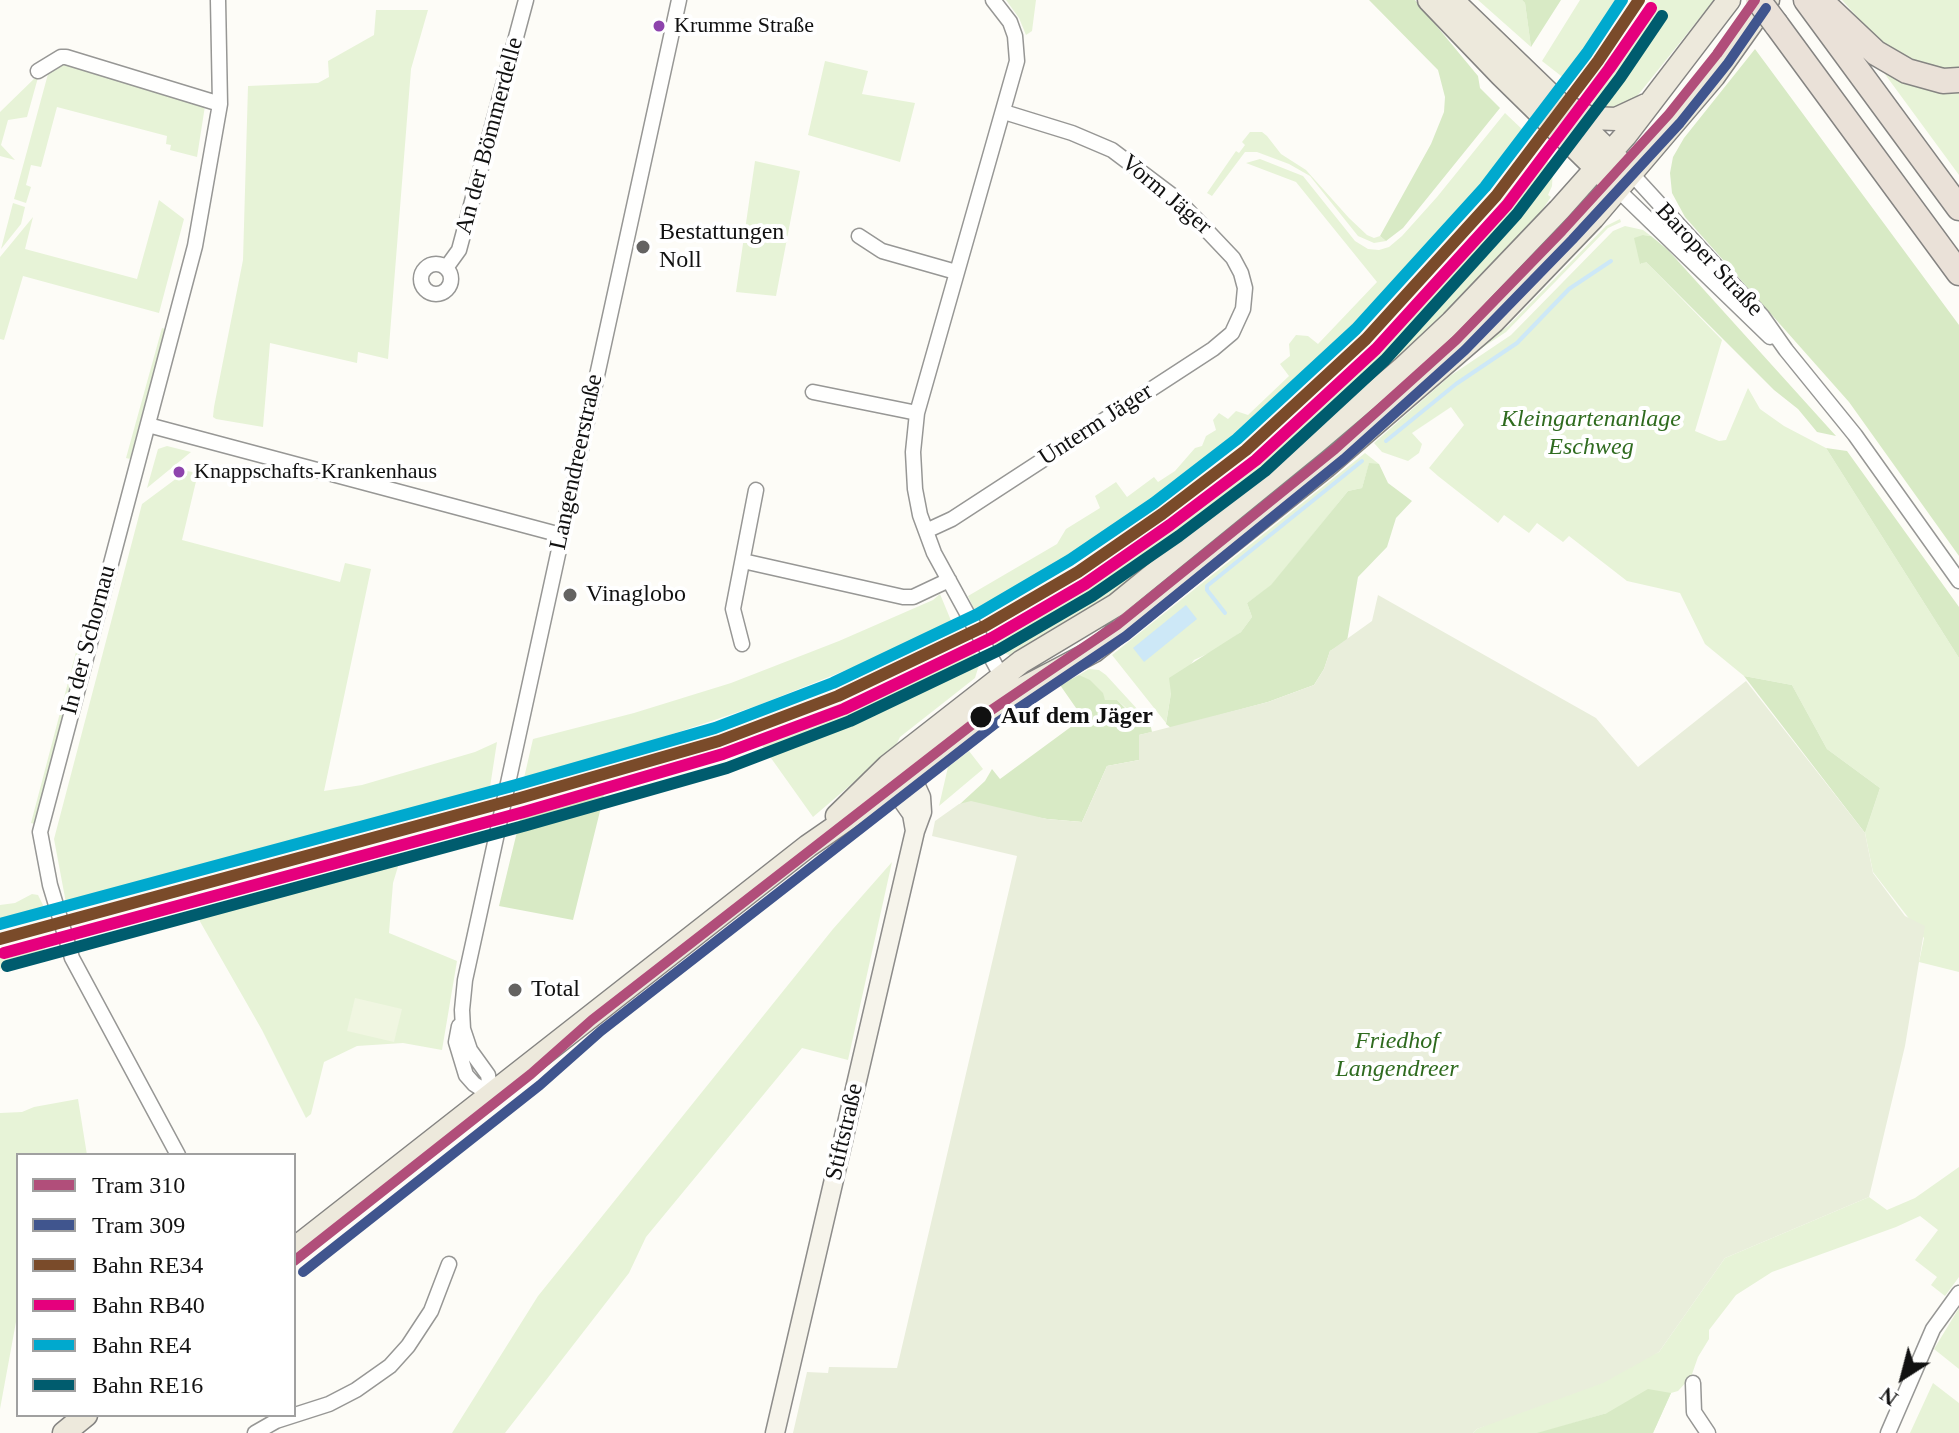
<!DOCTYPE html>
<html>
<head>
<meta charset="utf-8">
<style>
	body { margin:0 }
	#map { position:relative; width:1959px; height:1433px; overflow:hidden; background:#fdfcf7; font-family:"Times New Roman",serif }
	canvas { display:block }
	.legend { position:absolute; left:16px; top:1153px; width:280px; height:264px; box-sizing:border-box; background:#fff; border:2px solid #a0a0a0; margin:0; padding:10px 14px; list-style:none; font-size:24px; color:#111 }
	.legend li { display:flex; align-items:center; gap:16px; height:40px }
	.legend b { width:40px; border:2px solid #a0a0a0 }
	.north { position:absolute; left:1863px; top:1337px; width:80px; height:80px; -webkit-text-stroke:6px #fff; paint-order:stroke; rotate:216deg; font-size:22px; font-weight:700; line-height:32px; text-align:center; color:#111 }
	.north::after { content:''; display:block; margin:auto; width:28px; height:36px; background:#111; clip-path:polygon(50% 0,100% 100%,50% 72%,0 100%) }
</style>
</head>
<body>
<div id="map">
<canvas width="1959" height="1433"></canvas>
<ul class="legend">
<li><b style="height:10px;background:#b14e7a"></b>Tram 310</li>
<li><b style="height:10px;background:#40558e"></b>Tram 309</li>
<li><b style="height:10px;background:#7a4b2a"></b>Bahn RE34</li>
<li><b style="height:10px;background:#e5007d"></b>Bahn RB40</li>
<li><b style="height:10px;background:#00a9ce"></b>Bahn RE4</li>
<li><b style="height:10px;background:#005c6e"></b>Bahn RE16</li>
</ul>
<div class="north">N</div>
</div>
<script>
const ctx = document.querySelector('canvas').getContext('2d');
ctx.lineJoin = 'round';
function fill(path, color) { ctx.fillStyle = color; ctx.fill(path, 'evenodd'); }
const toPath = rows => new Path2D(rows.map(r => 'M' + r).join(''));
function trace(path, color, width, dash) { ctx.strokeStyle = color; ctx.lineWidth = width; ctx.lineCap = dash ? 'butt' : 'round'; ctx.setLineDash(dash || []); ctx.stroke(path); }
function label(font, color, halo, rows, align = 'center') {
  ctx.font = font + ' "Times New Roman",serif'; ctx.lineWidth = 8; ctx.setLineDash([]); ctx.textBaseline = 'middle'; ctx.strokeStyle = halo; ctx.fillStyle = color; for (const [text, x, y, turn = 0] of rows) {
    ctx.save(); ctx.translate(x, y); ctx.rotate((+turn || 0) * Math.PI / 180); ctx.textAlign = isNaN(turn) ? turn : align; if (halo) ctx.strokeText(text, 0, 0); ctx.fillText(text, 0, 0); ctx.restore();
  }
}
fill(toPath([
	[1006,0,1036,0,1032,31,1026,35,1019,18],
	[1478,0,1522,0,1525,3,1531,47],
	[1580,0,1619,0,1565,79,1542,61],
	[1651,0,1714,0,1634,100,1620,107,1608,109,1589,103,1581,96],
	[1842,0,1959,0,1959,68,1945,69,1913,62,1897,54,1866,27],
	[376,10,428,10,411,69,388,359,358,352,357,363,270,343,263,427,216,419,213,417,214,407,243,260,248,86,318,83,329,77,328,61,374,35],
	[825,61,868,71,862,94,915,103,900,162,808,135],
	[1876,62,1959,85,1959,175],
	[67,63,205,106,197,157,170,150,171,145,166,144,167,136,57,107,41,167,31,165,26,185,31,187,26,203,14,199,48,74],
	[39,74,27,117,8,120,1,145,15,160,0,156,0,112],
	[1505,113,1525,132,1474,194,1336,345,1211,456,1161,493,1050,568,975,611,968,596,1057,544,1066,529,1100,508,1095,496,1116,482,1127,497,1154,477,1158,482,1175,471,1195,448,1202,446,1206,436,1216,430,1213,420,1219,413,1228,419,1236,411,1248,415,1289,376,1280,364,1290,356,1289,344,1296,335,1308,336,1318,344,1377,282,1296,182,1246,163,1260,159,1303,176,1355,241,1368,249,1379,250,1389,247,1402,236,1437,197],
	[1250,132,1262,132,1267,136,1281,154,1306,170,1349,218,1367,235,1374,238,1380,236,1386,241,1374,243,1358,236,1310,176,1289,164,1257,152,1245,152,1212,196,1207,193,1236,151,1239,153,1245,145,1242,142],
	[1540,152,1553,168,1552,186,1548,195,1551,197,1527,232,1454,309,1366,391,1113,597,1011,656,997,650,990,632,1062,592,1167,522,1248,459,1333,384,1411,305,1481,227],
	[755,161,800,171,776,296,736,292],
	[159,200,184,219,159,313,23,276,4,340,0,339,0,257,33,217,25,249,137,279],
	[13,203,25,207,21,224,1,249],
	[1620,219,1621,222,1608,228,1506,332,1441,375,1446,368,1508,326,1606,226],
	[1625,226,1643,230,1651,236,1643,235,1641,264,1645,261,1722,340,1695,431,1719,441,1726,440,1748,388,1760,409,1784,426,1826,448,1959,658,1959,972,1919,962,1924,938,1873,872,1865,833,1880,788,1827,749,1792,685,1744,676,1705,644,1680,593,1627,581,1569,536,1563,542,1537,523,1529,533,1504,515,1498,523,1438,476,1429,468,1464,425,1451,407,1412,433,1422,444,1419,453,1408,461,1382,452,1374,443,1450,376,1511,335,1613,231],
	[162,328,165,329,130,459,126,458],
	[167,446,191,452,147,488,158,449],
	[1365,453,1379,464,1369,464,1362,488,1348,491,1271,586,1247,603,1252,617,1241,632,1218,649,1194,660,1171,693,1166,723,1112,655],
	[187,471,198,473,182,540,340,582,345,563,371,569,324,791,362,785,475,752,497,742,490,787,66,903,54,839,142,504,177,478,180,480,187,475],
	[940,594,952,623,896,650,759,705,643,744,524,778,533,739,634,713,731,683,839,641,933,600],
	[81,633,84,636,35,824,31,823],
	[972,642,979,665,975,678,900,737,895,747,813,817,756,737,859,696],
	[1089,669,1099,670,1106,675,1150,723,1143,723,1117,700,1105,700,1079,675],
	[969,751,983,769,939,806,948,767],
	[396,854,400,860,393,883,389,933,457,961,442,1050,403,1043,357,1046,324,1062,311,1114,306,1118,262,1030,194,911],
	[892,862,848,1060,802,1048,646,1237,629,1273,505,1433,452,1433,538,1296,833,929],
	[32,894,38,895,45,909,0,921,0,905,15,903],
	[39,939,51,959,0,969,0,949],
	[78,1099,87,1155,18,1155,18,1311,0,1409,0,1113,22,1112,34,1107],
	[1959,1167,1959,1277,1945,1296,1931,1285,1937,1277,1915,1260,1938,1230,1920,1216,1896,1227,1772,1272,1736,1295,1709,1330,1709,1339,1698,1357,1691,1377,1678,1391,1671,1393,1653,1433,1607,1413,1540,1433,1473,1433,1477,1429,1659,1352,1725,1258,1869,1197,1887,1210,1915,1198],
	[1959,1308,1959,1369,1934,1349],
	[1933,1383,1959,1403,1959,1433,1910,1433]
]), '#e7f3d7');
fill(toPath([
	[1369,0,1415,0,1478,76,1480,88,1500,108,1403,228,1386,241,1380,236,1431,144,1444,112,1445,97,1438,70],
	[1522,0,1561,0,1531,47,1525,3],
	[1755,49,1959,325,1959,556,1849,402,1685,217,1672,193,1670,173,1673,157,1684,138],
	[1643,235,1651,236,1668,250,1836,436,1817,432,1798,409,1774,390,1646,262,1640,264,1634,238],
	[1826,448,1847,451,1959,607,1959,658],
	[1369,463,1379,464,1388,483,1412,501,1396,518,1387,547,1358,577,1347,641,1330,651,1324,669,1314,685,1268,702,1171,728,1166,724,1171,693,1169,678,1241,632,1252,617,1247,603,1271,585,1348,491,1362,488],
	[1079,675,1090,680,1103,693,1105,700,1117,700,1125,708,1134,708,1143,723,1150,723,1152,732,1139,735,1139,760,1107,766,1082,822,1047,819,960,804,985,781,992,769,1000,779,1083,718,1060,685],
	[1744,676,1792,685,1827,749,1880,788,1865,833],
	[632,777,604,795,573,920,499,906,523,807],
	[1648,1389,1671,1393,1653,1433,1537,1433,1607,1413]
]), '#d8eac5');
fill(toPath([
	[1378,595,1596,718,1638,767,1746,681,1865,833,1873,873,1905,916,1925,926,1905,1046,1869,1197,1725,1258,1659,1352,1603,1383,1477,1429,1473,1433,793,1433,807,1372,828,1373,829,1367,897,1368,1017,856,932,836,935,821,959,804,971,801,1047,819,1082,822,1107,766,1139,760,1139,735,1268,702,1314,685,1324,669,1330,651,1372,621]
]), '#e9eedb');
fill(toPath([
	[355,998,402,1009,394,1042,347,1031]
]), '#f0f6e1');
fill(toPath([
	[1186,605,1197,619,1144,662,1133,648]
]), '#cde8f7');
trace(toPath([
	[1386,441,1456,384,1517,343,1569,289,1611,261],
	[1225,613,1207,590,1207,586,1362,461]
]), '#cde8f7', 4);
const street = toPath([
	[993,0,1010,22,1015,36,1017,61,917,413,913,452,915,489,920,515,934,553,1004,681],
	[38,71,61,57,66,57,220,104],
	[1631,173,1762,316,1786,350,1855,435,1959,581],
	[1617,189,1770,337],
	[859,236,882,251,956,272],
	'421 279a15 15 0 1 1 30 0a15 15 0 1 1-30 0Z',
	[446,268,459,250,526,0],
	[813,392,917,413],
	[148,425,561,535],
	[926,531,952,519,1213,349,1232,333,1243,309,1245,288,1241,273,1233,258,1177,199,1112,150,1072,133,1004,112],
	[743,561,903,597,913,597,949,580],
	[742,644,733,609,756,490],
	[459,1026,456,1042,466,1075,474,1084,491,1095],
	[491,1095,488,1075,470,1050,463,1029,462,1010,465,980,679,0],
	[178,1155,72,958,50,885,40,832,195,246,220,104,218,0],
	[1693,1383,1694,1412,1708,1433],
	[255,1433,276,1421,329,1404,356,1390,390,1366,408,1346,431,1311,449,1264],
	[1888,1433,1933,1329,1959,1293]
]);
const secondary = toPath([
	[890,773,893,787,912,814,915,831],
	[775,1433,915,831,922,812,921,797,910,773,897,769]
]);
const primary = toPath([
	[1429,0,1501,75,1605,177],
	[1452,0,1621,163],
	[1570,108,1590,118,1616,119,1646,105],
	[837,816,888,766,1021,662,1116,605,1315,443,1402,369,1452,322,1559,210,1625,136,1729,0],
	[294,1249,808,846,876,799,1012,694,1094,651,1325,467,1493,322,1593,218,1714,76,1768,0],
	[64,1433,86,1415]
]);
const highway = toPath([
	[1806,0,1959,208],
	[1823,3,1876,53,1907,71,1943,81,1959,80],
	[1776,24,1959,273]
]);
trace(street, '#979795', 17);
trace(secondary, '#8e8d8b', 21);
trace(primary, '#858482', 25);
trace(highway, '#858482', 27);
trace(street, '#fffffe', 14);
trace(secondary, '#f6f4eb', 18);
trace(primary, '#ede9dc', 22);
trace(highway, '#eae1d8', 24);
const highwayBridge = toPath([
	[1758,0,1776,24]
]);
trace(highwayBridge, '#858482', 27, []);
trace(highwayBridge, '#eae1d8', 24);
trace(toPath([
	[0,939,520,798,719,741,838,696,985,626,1078,572,1162,514,1246,450,1366,339,1496,196,1598,61,1639,0]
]), '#7a4b2a', 12);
trace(toPath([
	[4,953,524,812,723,754,844,709,992,638,1085,584,1170,525,1256,460,1376,349,1507,205,1609,69,1651,8]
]), '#e5007d', 12);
trace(toPath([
	[0,924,516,785,715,728,833,683,978,614,1070,560,1154,503,1237,439,1356,329,1485,187,1587,53,1622,0]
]), '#00a9ce', 12);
trace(toPath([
	[7,966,527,825,727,768,850,721,999,650,1092,596,1179,536,1265,471,1385,360,1517,214,1620,78,1662,16]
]), '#005c6e', 12);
trace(toPath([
	[294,1261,531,1074,592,1020,987,713,1117,625,1335,449,1456,340,1562,231,1669,114,1717,54,1755,0]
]), '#b14e7a', 10);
trace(toPath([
	[303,1272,540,1085,601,1031,995,724,1126,636,1344,459,1465,350,1572,240,1680,123,1728,63,1766,8]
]), '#40558e', 10);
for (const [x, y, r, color] of [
	[659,26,7,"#8e44ad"],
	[643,247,8,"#646362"],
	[179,472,7,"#8e44ad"],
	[570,595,8,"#646362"],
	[981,717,12,"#111"],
	[515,990,8,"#646362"]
]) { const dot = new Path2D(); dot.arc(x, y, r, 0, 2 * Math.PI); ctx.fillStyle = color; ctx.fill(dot); trace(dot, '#fff', 3); }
label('22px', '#111', '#fff', [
	["Krumme Straße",674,26],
	["Knappschafts-Krankenhaus",194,472]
], 'left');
label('24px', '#111', '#fff', [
	["An der Bömmerdelle",490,136,-75],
	["Vorm Jäger",1166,195,40],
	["Baroper Straße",1709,260,47],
	["Unterm Jäger",1096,425,-33],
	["Langendreerstraße",577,462,-78],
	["In der Schornau",89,640,-75],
	["Stiftstraße",845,1132,-77]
]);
label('24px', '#111', '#fff', [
	["Bestattungen",659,233],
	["Noll",659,261],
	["Vinaglobo",586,595],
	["Total",531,990]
], 'left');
label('italic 24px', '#2f6b1f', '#fff', [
	["Kleingartenanlage",1591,420],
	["Eschweg",1591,448],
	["Friedhof",1397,1042],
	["Langendreer",1397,1070]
]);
label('bold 24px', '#111', '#fff', [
	["Auf dem Jäger",1001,717]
], 'left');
</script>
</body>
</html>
